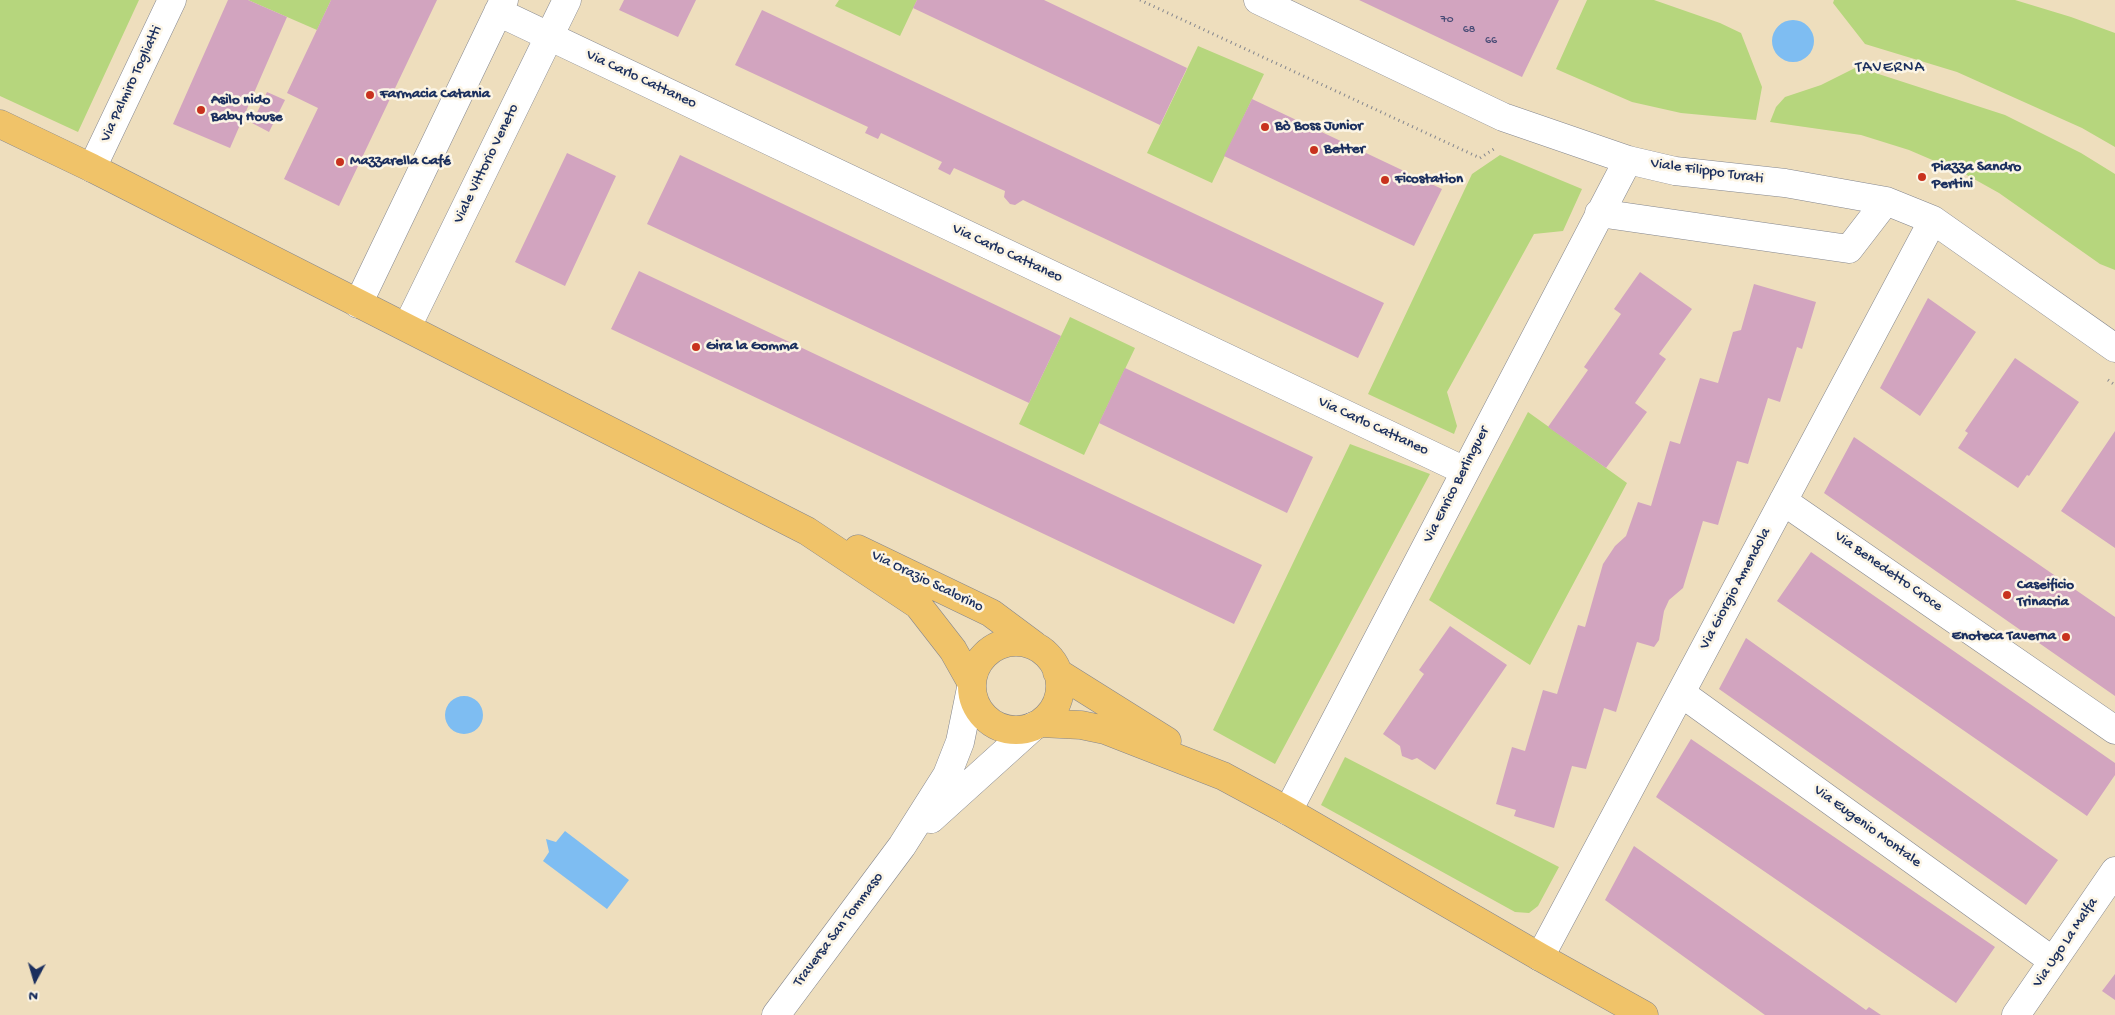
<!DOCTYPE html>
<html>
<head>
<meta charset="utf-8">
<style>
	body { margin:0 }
	#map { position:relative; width:2115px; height:1015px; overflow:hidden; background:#eedebd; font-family:"Gochi Hand",sans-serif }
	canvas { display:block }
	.north { position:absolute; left:10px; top:955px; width:50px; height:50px; -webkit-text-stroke:4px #fcf5e5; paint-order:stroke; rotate:186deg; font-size:14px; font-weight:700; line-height:20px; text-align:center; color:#1b2f5e }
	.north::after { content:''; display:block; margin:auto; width:18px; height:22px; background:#1b2f5e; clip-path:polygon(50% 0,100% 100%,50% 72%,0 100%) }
</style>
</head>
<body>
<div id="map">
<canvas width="2115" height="1015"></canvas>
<div class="north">N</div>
</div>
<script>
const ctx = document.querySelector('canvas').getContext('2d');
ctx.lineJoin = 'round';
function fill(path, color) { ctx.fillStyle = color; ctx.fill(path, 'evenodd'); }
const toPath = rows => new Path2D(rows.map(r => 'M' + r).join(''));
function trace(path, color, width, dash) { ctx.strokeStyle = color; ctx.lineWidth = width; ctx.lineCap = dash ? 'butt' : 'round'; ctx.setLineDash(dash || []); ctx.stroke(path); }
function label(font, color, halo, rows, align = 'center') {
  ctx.font = font + ' "Gochi Hand",sans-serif'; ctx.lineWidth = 5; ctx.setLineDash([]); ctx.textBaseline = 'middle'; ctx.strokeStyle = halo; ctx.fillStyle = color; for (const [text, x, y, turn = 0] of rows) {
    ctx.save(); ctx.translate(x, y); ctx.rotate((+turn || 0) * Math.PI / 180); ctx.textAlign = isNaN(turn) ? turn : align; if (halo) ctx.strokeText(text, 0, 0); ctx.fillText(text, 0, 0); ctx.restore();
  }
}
fill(toPath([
	[0,0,139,0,78,132,0,96],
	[248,0,331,0,317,30],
	[839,0,917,0,900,36,835,6],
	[1587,0,1654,0,1720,23,1741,33,1762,87,1756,120,1681,113,1632,102,1556,69],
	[1834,0,2015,0,2071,17,2115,33,2115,147,2082,128,1957,72,1865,44,1833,3],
	[1198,46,1264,74,1212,183,1147,153],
	[1857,67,2005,115,2081,153,2115,174,2115,270,2100,264,1999,193,1965,174,1909,150,1861,135,1770,122,1776,107,1785,97,1821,85],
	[1500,155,1582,189,1563,231,1534,234,1447,392,1457,426,1454,434,1368,394,1472,174],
	[1070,317,1135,348,1084,455,1019,424],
	[1528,412,1627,483,1530,665,1429,600],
	[1350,444,1430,474,1275,764,1213,730],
	[1345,757,1559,867,1538,906,1529,913,1515,912,1321,805]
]), '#b6d67d');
fill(toPath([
	'1772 41a21 21 0 1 1 42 0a21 21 0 1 1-42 0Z',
	'445 715a19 19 0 1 1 38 0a19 19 0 1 1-38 0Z',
	[565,831,629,880,607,909,543,861,549,852,546,839,556,842]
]), '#7ebdf2');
fill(toPath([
	[228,0,248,0,287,17,230,148,173,124],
	[331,0,437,0,339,206,284,179,318,108,287,93],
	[624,0,696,0,678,37,619,10],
	[917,0,1044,0,1187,68,1160,125,913,8],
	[1359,0,1559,0,1522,77],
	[762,10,1384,303,1358,358,1044,210,1023,200,1015,205,1010,204,1004,197,1005,191,954,168,950,175,938,169,942,162,881,133,878,139,865,133,868,127,735,65],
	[267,92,285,100,269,132,252,123],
	[1252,99,1442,189,1414,246,1224,156],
	[567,153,616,176,565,286,515,262],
	[680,155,1061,336,1029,403,647,224],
	[639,271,1262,565,1234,624,611,329],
	[1640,272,1692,309,1659,354,1666,359,1635,403,1647,412,1606,468,1548,427,1588,370,1584,367,1621,314,1614,309],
	[1754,284,1816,302,1802,349,1797,347,1780,402,1768,398,1748,464,1737,461,1718,525,1703,521,1683,588,1669,600,1664,611,1659,640,1654,647,1637,642,1616,712,1604,708,1586,769,1572,766,1554,828,1514,816,1516,810,1496,804,1512,747,1525,751,1543,690,1557,694,1578,625,1585,627,1603,564,1615,546,1626,536,1638,502,1651,506,1670,441,1680,444,1700,378,1718,383,1733,332,1741,330],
	[1928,298,1976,332,1920,416,1880,388],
	[2015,358,2079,402,2029,476,2027,475,2018,488,1958,448,1968,433,1965,431],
	[1125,368,1313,457,1287,513,1099,423],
	[2115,431,2115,548,2061,511],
	[1854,437,2115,617,2115,696,1824,493],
	[1811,552,2115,763,2115,775,2087,816,1777,601],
	[1450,626,1507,665,1435,770,1417,758,1412,760,1402,756,1400,746,1383,734,1424,674,1419,670],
	[1746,638,2058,860,2026,905,1719,689],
	[1691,739,1995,947,1956,1003,1656,797],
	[1634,846,1866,1010,1869,1007,1881,1015,1765,1015,1605,900],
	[2115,974,2115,1000,2102,991]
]), '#d2a4bf');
const minor = toPath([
	[1258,0,1503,117,1628,160,1675,171,1785,183,1886,201,1933,220,2115,348],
	[498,12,1465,471],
	[92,168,172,0],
	[1599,213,1849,249,1886,201],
	[358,304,504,0],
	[407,327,567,0],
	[1783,501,2115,730],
	[1681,693,2053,961],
	[1288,811,1628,160],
	[931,819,1034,726],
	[1540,957,1933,220],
	[776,1015,902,846,947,775,960,742,971,688],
	[2016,1015,2115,871]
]);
const major = toPath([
	[0,124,92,168,807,531,918,605,953,650,971,682],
	[858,549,991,613,1034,645],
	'972 686a44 44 0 1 1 88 0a44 44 0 1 1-88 0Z',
	[1057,672,1167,741],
	[1040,723,1081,725,1105,730,1223,776,1288,811,1540,957,1644,1015]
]);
trace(minor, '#84868e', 29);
trace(major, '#84868e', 29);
trace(toPath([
	[1140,0,1480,158,1494,149],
	[2108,380,2115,385]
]), '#84868e', 3, [1, 4]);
trace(minor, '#fff', 28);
trace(major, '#f0c369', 28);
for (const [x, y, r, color] of [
	[370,95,5,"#c8321e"],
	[201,110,5,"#c8321e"],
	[1265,127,5,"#c8321e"],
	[1314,150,5,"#c8321e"],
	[340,162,5,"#c8321e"],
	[1922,177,5,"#c8321e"],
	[1385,180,5,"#c8321e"],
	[696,347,5,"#c8321e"],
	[2007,595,5,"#c8321e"],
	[2066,637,5,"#c8321e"]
]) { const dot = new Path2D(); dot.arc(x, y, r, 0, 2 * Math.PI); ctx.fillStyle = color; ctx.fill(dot); trace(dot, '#fcf5e5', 2); }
label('12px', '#494c76', null, [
	["70",1447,20],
	["68",1469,30],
	["66",1491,41]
]);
label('15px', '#1b2f5e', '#fcf5e5', [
	["Via Carlo Cattaneo",641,80,25],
	["Via Palmiro Togliatti",132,84,-65],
	["Viale Vittorio Veneto",487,164,-64],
	["Viale Filippo Turati",1707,172,8],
	["Via Carlo Cattaneo",1007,254,25],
	["Via Carlo Cattaneo",1373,427,25],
	["Via Enrico Berlinguer",1457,485,-63],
	["Via Benedetto Croce",1888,572,35],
	["Via Orazio Scalorino",927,582,26],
	["Via Giorgio Amendola",1736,589,-62],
	["Via Eugenio Montale",1867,827,36],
	["Traversa San Tommaso",839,930,-53],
	["Via Ugo La Malfa",2066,943,-56]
]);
label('bold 15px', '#1b2f5e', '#fcf5e5', [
	["Farmacia Catania",380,95],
	["Asilo nido",211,101],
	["Baby House",211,118],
	["Bò Boss Junior",1275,127],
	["Better",1324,150],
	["Mazzarella Café",350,162],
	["Piazza Sandro",1932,168],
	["Pertini",1932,185],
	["Ficostation",1395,180],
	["Gira la Gomma",706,347],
	["Caseificio",2017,586],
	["Trinacria",2017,603],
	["Enoteca Taverna",2056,637,"right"]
], 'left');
ctx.letterSpacing = '1px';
label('16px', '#1b2f5e', '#fcf5e5', [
	["TAVERNA",1890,69]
]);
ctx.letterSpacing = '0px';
</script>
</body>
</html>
